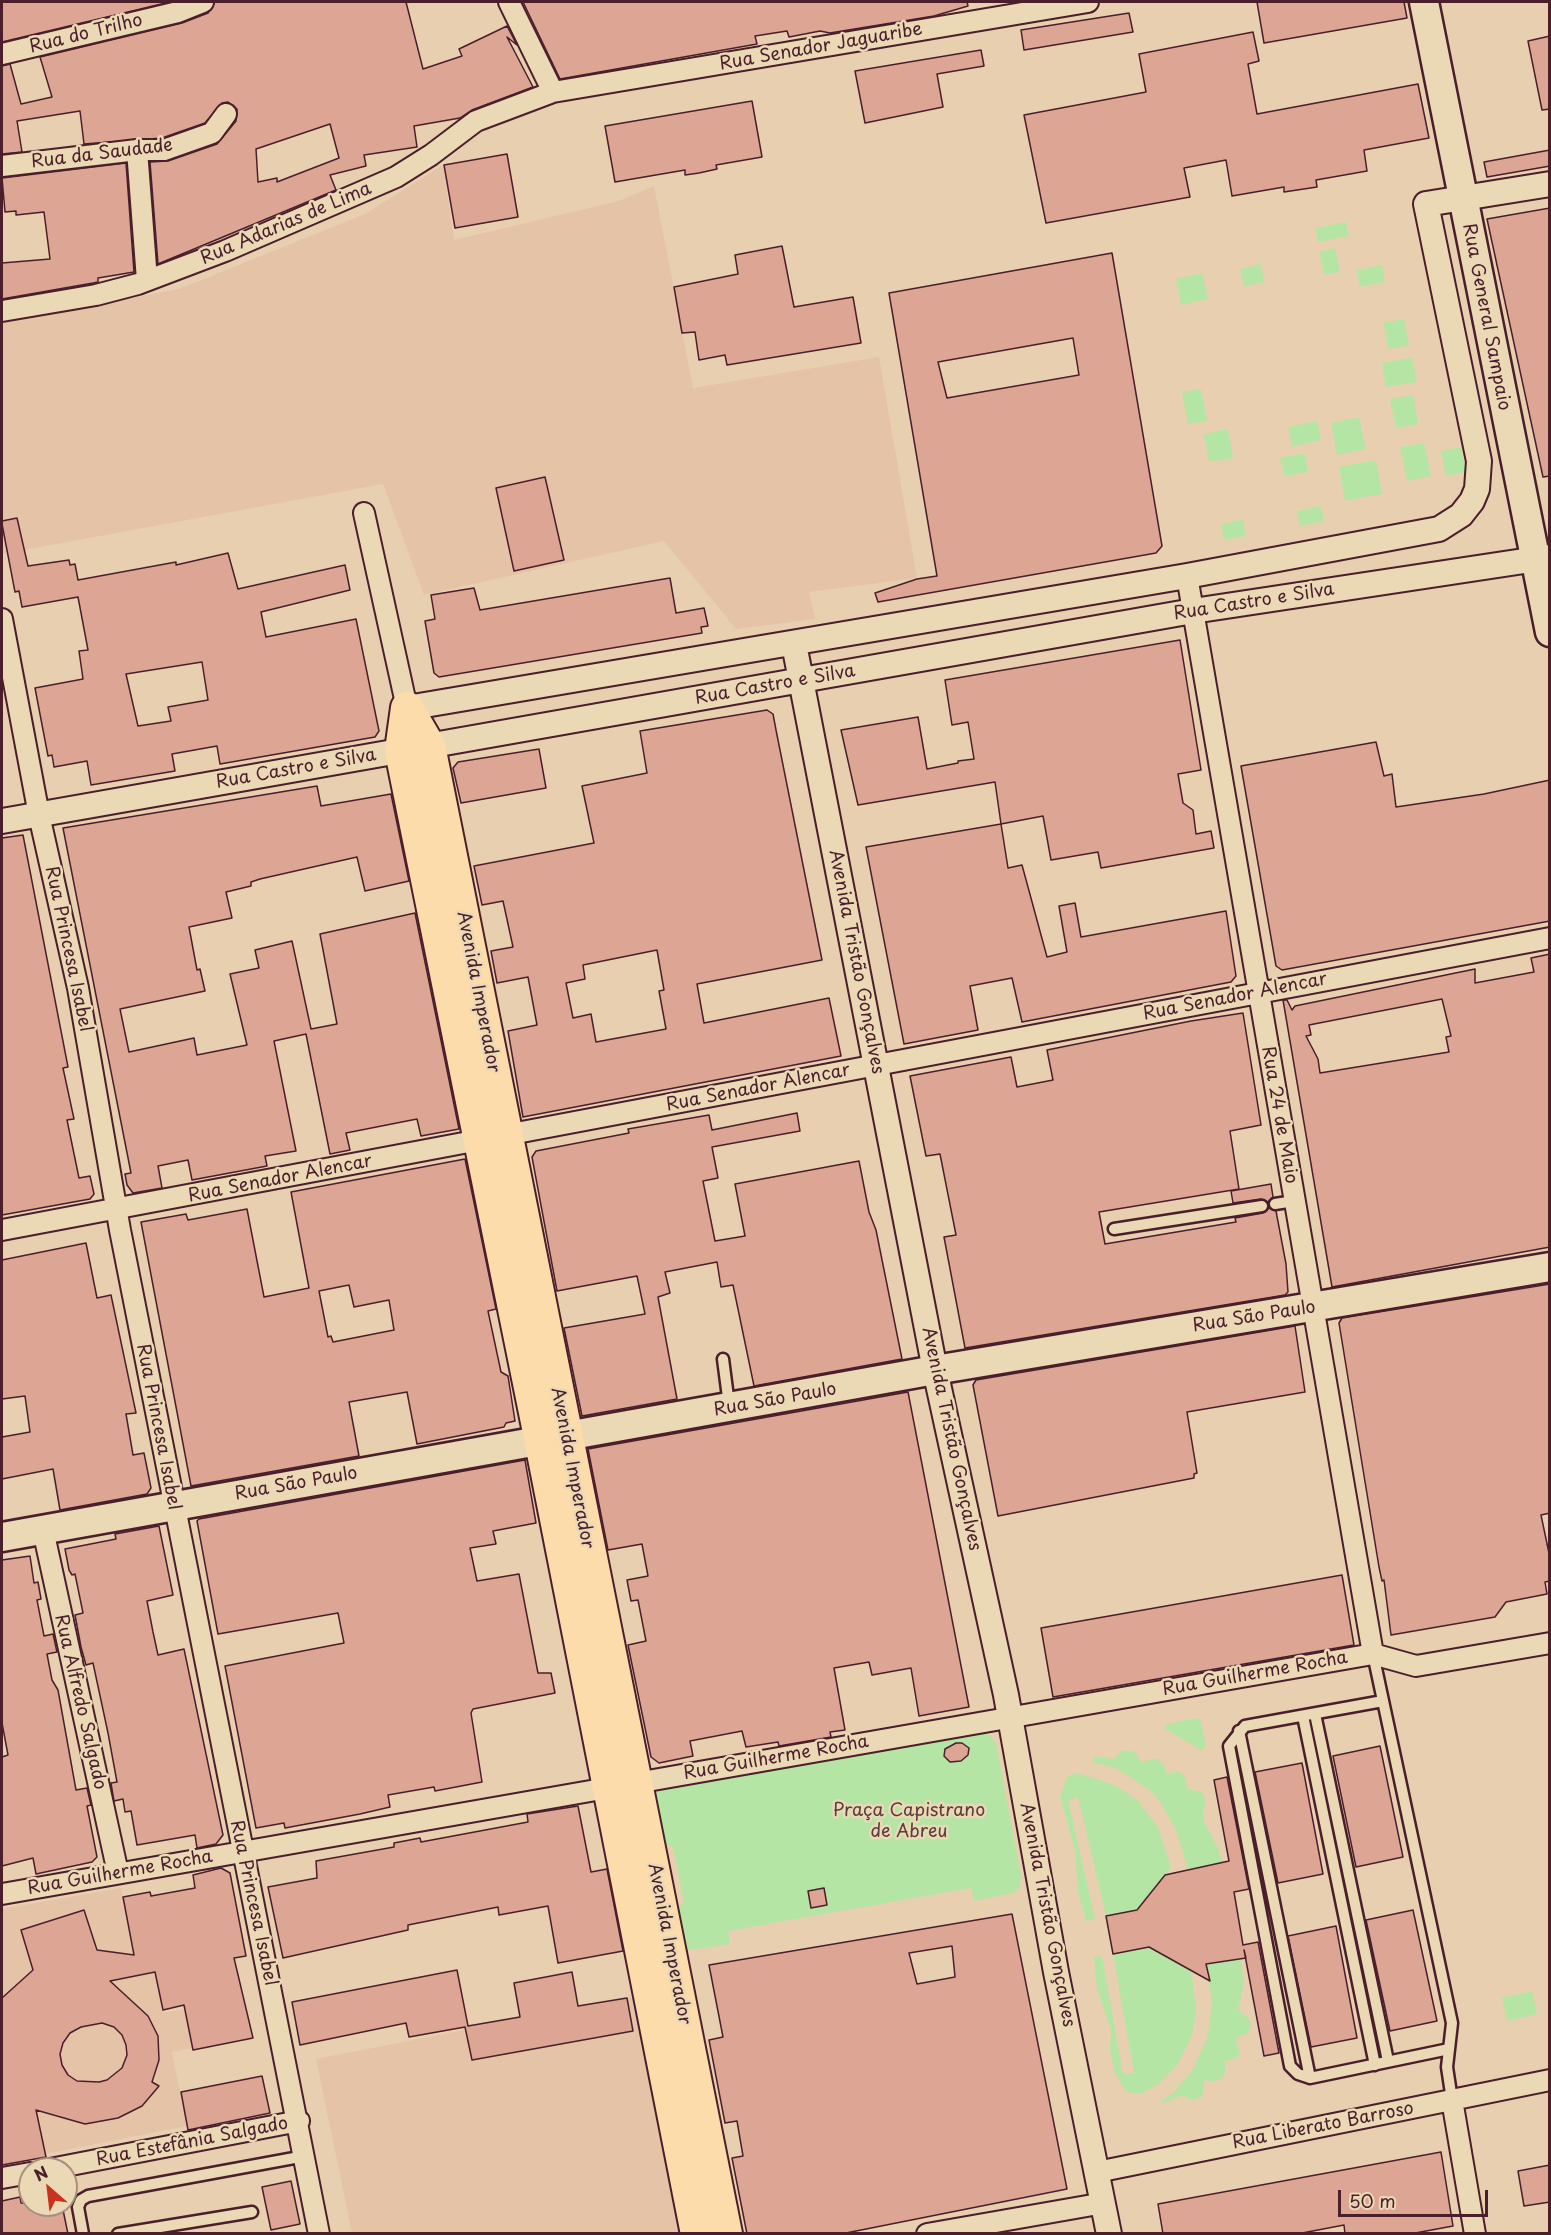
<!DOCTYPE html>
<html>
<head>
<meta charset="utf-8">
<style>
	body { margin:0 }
	#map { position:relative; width:1551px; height:2235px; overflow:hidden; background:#e8cfaf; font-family:"Playpen Sans",sans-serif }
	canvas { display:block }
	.frame { position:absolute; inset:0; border:3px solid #4a1f2b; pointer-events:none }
	.north { position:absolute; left:18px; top:2157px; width:60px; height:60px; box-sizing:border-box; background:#ebd9b6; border:2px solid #ab8f7e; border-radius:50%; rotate:332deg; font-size:16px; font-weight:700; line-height:24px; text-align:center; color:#4a1f2b }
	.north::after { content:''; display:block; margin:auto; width:21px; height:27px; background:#c8321e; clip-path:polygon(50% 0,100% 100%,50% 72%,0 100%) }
	.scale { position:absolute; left:1338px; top:2190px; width:150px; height:27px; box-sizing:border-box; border:3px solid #4a1f2b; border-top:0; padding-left:8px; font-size:18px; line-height:21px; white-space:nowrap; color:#4a1f2b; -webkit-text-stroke:4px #ebd9b6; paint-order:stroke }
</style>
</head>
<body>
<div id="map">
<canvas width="1551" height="2235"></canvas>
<div class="frame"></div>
<div class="north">N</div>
<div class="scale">50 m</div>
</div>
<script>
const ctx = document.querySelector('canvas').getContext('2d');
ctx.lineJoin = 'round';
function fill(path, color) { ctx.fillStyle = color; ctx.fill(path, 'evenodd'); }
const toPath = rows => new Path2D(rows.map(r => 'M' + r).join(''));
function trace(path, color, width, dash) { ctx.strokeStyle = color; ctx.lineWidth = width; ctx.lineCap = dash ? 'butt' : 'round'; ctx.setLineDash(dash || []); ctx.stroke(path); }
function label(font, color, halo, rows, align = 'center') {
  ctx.font = font + ' "Playpen Sans",sans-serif'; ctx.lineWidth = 5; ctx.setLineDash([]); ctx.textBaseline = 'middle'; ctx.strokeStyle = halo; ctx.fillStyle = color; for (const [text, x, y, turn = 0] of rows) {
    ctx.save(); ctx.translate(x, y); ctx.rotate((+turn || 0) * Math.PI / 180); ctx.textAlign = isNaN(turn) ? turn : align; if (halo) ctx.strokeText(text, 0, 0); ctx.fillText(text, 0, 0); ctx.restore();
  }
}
fill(toPath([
	[443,165,454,240,619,201,654,186,693,388,879,357,917,578,809,592,815,619,736,629,664,541,424,595,383,484,2,554,2,323,179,289,365,214],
	[121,1888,139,1975,156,1972,164,2013,185,2009,192,2048,172,2052,187,2126,45,2154,13,1999,2,2001,2,1909],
	[633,1997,683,2233,352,2233,316,2059]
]), '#e5c3a7');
fill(toPath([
	[1346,222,1349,236,1318,242,1315,228],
	[1335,248,1340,272,1324,275,1319,252],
	[1261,264,1264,282,1244,287,1240,269],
	[1382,265,1385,282,1360,287,1357,270],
	[1202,273,1208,299,1181,305,1176,279],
	[1404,319,1409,345,1388,349,1383,323],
	[1412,358,1417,382,1386,387,1382,363],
	[1201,389,1207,421,1188,424,1182,392],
	[1413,395,1418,424,1396,428,1390,399],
	[1359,417,1366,449,1337,455,1331,423],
	[1317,421,1321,440,1292,447,1288,427],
	[1228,429,1233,458,1209,462,1204,434],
	[1424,443,1431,476,1407,481,1400,447],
	[1461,447,1466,472,1446,476,1441,451],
	[1305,453,1308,472,1284,476,1280,458],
	[1376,460,1382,494,1345,501,1339,467],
	[1321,506,1324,521,1300,526,1297,511],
	[1243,520,1246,536,1224,540,1221,524],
	[1196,1718,1201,1721,1206,1746,1201,1750,1164,1728,1167,1724],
	[986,1731,996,1743,1021,1875,1020,1887,1014,1893,974,1901,971,1888,728,1931,730,1944,683,1951,672,1912,684,1902,673,1847,659,1841,651,1800,656,1789],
	[1123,1750,1135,1752,1142,1763,1149,1759,1159,1759,1165,1767,1166,1774,1179,1771,1186,1778,1187,1789,1202,1792,1206,1802,1203,1812,1204,1822,1218,1848,1222,1863,1188,1870,1177,1832,1161,1803,1151,1791,1116,1768,1092,1762,1095,1756,1114,1759],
	[1076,1773,1112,1784,1124,1791,1138,1801,1158,1827,1171,1868,1137,1910,1106,1916,1078,1797,1068,1800,1095,1919,1086,1921,1078,1892,1075,1851,1060,1796,1067,1777],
	[1149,1947,1191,1971,1196,2007,1195,2018,1192,2035,1179,2062,1160,2083,1143,2093,1132,2093,1125,2090,1115,2073,1110,2051,1111,2031,1097,1988,1094,1957,1102,1956,1123,2074,1134,2073,1113,1954],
	[1246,1958,1241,1961,1244,1983,1238,2009,1248,2018,1251,2025,1248,2033,1236,2038,1240,2053,1235,2059,1224,2061,1226,2070,1222,2078,1213,2082,1205,2079,1202,2097,1191,2100,1183,2095,1164,2103,1161,2101,1173,2093,1193,2069,1207,2039,1212,2004,1206,1964],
	[1532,1991,1537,2014,1507,2021,1502,1998]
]), '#b5e5a4');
const building = toPath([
	[2,2,170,2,2,42,2,2],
	[215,2,406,2,423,69,462,56,459,49,507,26,517,45,507,37,533,87,472,110,460,118,414,126,417,147,364,155,366,166,330,175,336,190,158,264,150,162,168,161,217,144,236,121,237,109,228,102,222,103,205,123,162,138,84,144,80,111,17,121,22,152,2,154,2,66,10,64,21,104,52,97,40,57,182,23,208,13,215,2],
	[330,124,339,158,277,182,277,178,258,182,256,149,330,124],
	[523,2,967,2,968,6,934,16,830,33,820,31,789,37,787,31,755,36,757,44,560,79,523,2],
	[1257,2,1404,2,1407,18,1264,43,1257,2],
	[1129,13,1133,32,1024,50,1021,30,1129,13],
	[1253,32,1259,61,1248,64,1257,114,1418,84,1429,138,1364,150,1367,171,1316,180,1317,187,1284,192,1284,187,1232,196,1226,160,1184,168,1190,197,1046,223,1024,115,1146,92,1139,54,1253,32],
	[1550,36,1550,109,1542,110,1528,41,1550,36],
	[981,50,984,66,937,74,943,107,865,123,855,71,981,50],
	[752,101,762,157,716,165,717,169,699,173,685,175,685,170,615,182,605,126,752,101],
	[1550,150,1550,166,1487,177,1484,162,1550,150],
	[507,154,518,217,455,228,444,165,507,154],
	[126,163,134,272,98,278,98,282,93,283,2,299,2,263,50,259,44,212,16,215,16,211,5,212,2,178,126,163],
	[1550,208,1550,476,1543,477,1487,219,1550,208],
	[782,246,794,307,853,297,861,343,727,365,725,355,699,360,695,332,682,333,674,287,738,274,735,255,782,246],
	[1112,253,1162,546,1156,553,878,602,875,593,917,579,937,576,889,293,1112,253],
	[1073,338,1079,375,947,398,938,362,1073,338],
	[545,477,564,560,514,571,496,488,545,477],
	[17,518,28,566,69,560,70,565,75,564,78,580,176,562,176,565,228,553,238,589,345,565,350,590,261,612,266,637,356,619,379,731,375,737,220,764,217,746,172,754,175,771,91,785,87,761,54,767,52,755,48,756,35,688,83,679,79,651,88,650,78,597,22,607,19,591,15,592,2,524,2,521,17,518],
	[202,662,208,700,168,707,171,721,138,726,126,674,202,662],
	[670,578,676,613,704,608,708,626,701,627,702,633,439,677,434,673,425,621,435,619,431,595,474,588,480,610,670,578],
	[1180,640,1201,770,1178,774,1183,803,1193,810,1196,834,1211,831,1214,848,1101,868,1098,852,1051,860,1043,816,1001,824,995,782,858,805,841,730,918,717,927,769,958,763,958,761,974,759,968,722,952,725,945,680,1180,640],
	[767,710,773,714,776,730,822,960,697,984,704,1023,829,998,841,1056,523,1117,508,1031,537,1025,528,977,497,983,491,951,513,947,503,901,482,905,474,866,594,843,582,786,647,773,640,731,767,710],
	[657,950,664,990,659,991,666,1029,596,1042,591,1014,573,1018,566,983,585,979,583,965,657,950],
	[1376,742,1384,776,1392,774,1396,807,1484,794,1550,780,1550,921,1282,970,1276,966,1241,766,1376,742],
	[539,749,546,788,461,803,453,768,458,762,539,749],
	[317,786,321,806,391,794,409,881,365,891,357,857,260,879,251,882,251,886,226,892,232,918,189,927,197,970,200,969,205,991,120,1009,129,1052,194,1038,197,1055,247,1045,230,974,259,968,255,950,292,941,311,1029,337,1024,320,934,415,913,459,1129,421,1136,417,1119,346,1133,350,1150,330,1154,306,1034,274,1041,296,1151,265,1156,267,1166,192,1180,188,1160,158,1166,162,1188,133,1193,127,1185,125,1174,131,1173,63,828,317,786],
	[1001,824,1008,868,1022,865,1047,957,1067,952,1059,906,1075,903,1081,937,1226,911,1236,976,1231,982,1022,1022,1012,978,970,986,978,1030,904,1044,866,847,1001,824],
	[23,835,68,1067,63,1068,74,1119,67,1120,79,1178,90,1176,94,1194,90,1199,2,1215,2,838,23,835],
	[1550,954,1550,1247,1332,1287,1283,1000,1287,1000,1292,1010,1295,1006,1475,969,1475,983,1534,972,1531,958,1550,954],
	[1442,999,1451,1036,1446,1037,1449,1052,1320,1073,1318,1059,1306,1036,1311,1035,1309,1025,1442,999],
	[1243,1013,1261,1125,1230,1131,1239,1189,1099,1212,1105,1244,1236,1222,1235,1218,1263,1213,1269,1208,1276,1211,1286,1264,1288,1292,1285,1295,965,1348,944,1237,956,1235,940,1154,926,1156,910,1076,1011,1057,1017,1087,1053,1080,1047,1050,1191,1021,1243,1013],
	[797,1113,800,1131,712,1147,718,1178,703,1181,715,1241,745,1236,735,1184,859,1161,869,1212,876,1230,902,1359,754,1386,733,1285,721,1287,717,1262,665,1272,670,1293,658,1297,677,1399,582,1416,564,1328,645,1314,637,1276,557,1291,532,1157,536,1151,629,1133,628,1129,709,1115,712,1130,797,1113],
	[465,1159,496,1309,488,1311,501,1372,508,1376,515,1421,506,1423,504,1427,417,1444,407,1392,349,1402,359,1456,191,1486,141,1222,186,1214,188,1220,247,1209,264,1297,309,1288,291,1192,465,1159],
	[349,1285,354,1307,389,1300,394,1330,333,1342,331,1336,328,1337,319,1291,349,1285],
	[1271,1184,1273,1197,1268,1202,1261,1199,1233,1203,1231,1191,1271,1184],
	[86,1243,97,1298,111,1295,136,1413,126,1414,133,1455,144,1453,151,1488,147,1494,60,1510,53,1469,2,1479,2,1437,30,1432,25,1396,2,1399,2,1260,86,1243],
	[1550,1284,1550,1513,1541,1515,1550,1558,1550,1581,1545,1582,1547,1594,1506,1602,1495,1617,1391,1635,1384,1580,1382,1581,1379,1567,1339,1323,1342,1318,1550,1284],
	[1295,1326,1305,1392,1187,1412,1197,1473,1194,1474,1194,1478,998,1516,973,1385,976,1380,1295,1326],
	[908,1392,969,1707,919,1716,911,1668,872,1675,869,1662,834,1668,845,1730,830,1732,831,1737,779,1746,778,1742,746,1747,742,1731,690,1741,693,1756,659,1763,651,1757,628,1645,646,1641,638,1600,631,1601,627,1580,648,1576,642,1544,608,1550,588,1449,908,1392],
	[525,1460,536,1523,493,1531,496,1544,470,1548,477,1581,519,1574,538,1673,551,1673,555,1693,473,1709,471,1713,482,1782,435,1791,434,1787,388,1795,390,1807,360,1814,285,1828,284,1823,256,1828,225,1666,344,1643,338,1613,218,1634,197,1521,199,1519,525,1460],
	[159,1526,173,1595,147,1601,153,1632,158,1655,184,1649,223,1835,216,1844,197,1848,195,1835,137,1845,131,1811,125,1812,123,1799,114,1801,111,1783,117,1782,108,1733,93,1663,86,1665,81,1647,75,1615,83,1613,75,1574,72,1575,69,1570,65,1549,116,1539,115,1534,159,1526],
	[30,1556,34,1583,38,1582,41,1599,37,1600,44,1636,53,1634,57,1652,47,1654,52,1680,58,1690,76,1790,87,1788,91,1805,87,1806,97,1857,92,1862,36,1874,33,1858,2,1866,2,1757,8,1755,2,1723,2,1560,30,1556],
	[1342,1575,1354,1645,1053,1697,1041,1628,1342,1575],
	[956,1743,962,1743,969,1748,968,1755,961,1761,950,1762,944,1756,945,1749,956,1743],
	[1380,1746,1403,1857,1356,1867,1333,1756,1380,1746],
	[1302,1763,1323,1874,1278,1883,1255,1772,1302,1763],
	[1227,1777,1249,1889,1234,1892,1243,1945,1258,1942,1279,2053,1264,2056,1244,1950,1246,1958,1206,1964,1210,1981,1149,1947,1113,1954,1106,1916,1137,1910,1165,1875,1229,1861,1214,1780,1227,1777],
	[578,1806,591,1872,607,1869,623,1951,558,1963,548,1906,499,1915,498,1907,408,1925,408,1930,283,1958,268,1887,317,1878,316,1861,394,1847,394,1843,420,1838,421,1842,528,1822,527,1814,578,1806],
	[221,1868,230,1873,246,1956,234,1958,253,2038,193,2050,184,2005,163,2010,155,1972,110,1981,148,2016,158,2036,159,2060,152,2082,159,2086,142,2106,118,2118,85,2124,36,2110,46,2157,2,2165,2,1998,33,1970,21,1930,84,1910,97,1950,134,1955,123,1897,150,1892,151,1896,195,1888,193,1875,221,1868],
	[102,2023,114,2027,122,2035,126,2045,127,2055,122,2068,107,2080,99,2082,77,2081,68,2075,62,2065,60,2054,63,2043,70,2033,81,2027,102,2023],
	[824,1888,827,1905,811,1908,808,1891,824,1888],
	[1413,1910,1437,2021,1390,2031,1366,1920,1413,1910],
	[1012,1914,1067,2189,841,2234,747,2234,732,2158,743,2156,737,2121,725,2123,709,2040,723,2037,709,1965,1012,1914],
	[952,1946,955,1977,917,1984,909,1953,952,1946],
	[1336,1926,1357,2038,1311,2047,1288,1936,1336,1926],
	[457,1970,468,2026,520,2017,514,1983,572,1972,578,2006,627,1998,633,2031,472,2060,465,2027,409,2037,406,2023,300,2045,292,2002,457,1970],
	[262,2076,270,2113,188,2130,181,2092,262,2076],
	[1441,2152,1453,2226,1410,2234,1345,2234,1344,2225,1297,2234,1163,2234,1158,2204,1441,2152],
	[1550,2165,1550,2202,1524,2206,1518,2171,1550,2165],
	[291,2181,300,2224,271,2230,262,2187,291,2181],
	[20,2197,21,2203,62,2205,68,2234,2,2234,2,2201,20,2197]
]);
fill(building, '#dda694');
trace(building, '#4a1f2b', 1.5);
const service = toPath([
	[1275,1204,1294,1201],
	[1114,1229,1262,1206],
	[723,1359,729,1405],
	[1373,1654,1452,2023,1447,2067,1452,2100],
	[1383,1701,1245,1726,1229,1746,1290,2066,1298,2074,1310,2078,1449,2049],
	[1315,1714,1388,2061],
	[1303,1716,1375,2065],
	[1239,1731,1310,2078],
	[83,2234,78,2207,81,2200,88,2196,305,2156],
	[118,2234,252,2212]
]);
const minor = toPath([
	[509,2,553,92],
	[2,54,178,12,203,2],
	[137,150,147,280],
	[2,166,137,150,164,150,212,133,226,114],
	[2,311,96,295,138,284,225,251,396,177,431,155,476,121,553,92,1088,2],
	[364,513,407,708],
	[1187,576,1373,1654],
	[2,619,39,815,78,988,120,1230,319,2234],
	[2,1230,1550,938],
	[43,1530,118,1873],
	[2,1894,1373,1654,1416,1666,1550,1643],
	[1452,2100,1475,2234],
	[50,2169,299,2121],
	[1097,2172,1550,2080],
	[2,2178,30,2173],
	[927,2234,1104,2203]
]);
const tertiary = toPath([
	[794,644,935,1370,1006,1695,1056,1972,1109,2234],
	[407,708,1187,576,1439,529,1461,515,1472,501,1477,489,1479,461,1426,204,1550,184],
	[2,821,1193,611,1550,557]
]);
const secondary = toPath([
	[1424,2,1550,632],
	[2,1537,935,1370,1550,1267]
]);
const primary = toPath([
	[407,708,429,746,726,2234],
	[407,708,401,751,537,1422,697,2234]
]);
trace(service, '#4a1f2b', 15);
trace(minor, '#4a1f2b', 24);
trace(tertiary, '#4a1f2b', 28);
trace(secondary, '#4a1f2b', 33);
trace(primary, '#4a1f2b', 36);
trace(service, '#ebd9b6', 10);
trace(minor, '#ebd9b6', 20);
trace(tertiary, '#ebd9b6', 24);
trace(secondary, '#ebd9b6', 28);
trace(primary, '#fddcac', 32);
label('18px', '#4a1f2b', '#ebd9b6', [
	["Rua do Trilho",86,34,-14],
	["Rua Senador Jaguaribe",821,47,-10],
	["Rua da Saudade",102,154,-7],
	["Rua Adarias de Lima",286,224,-23],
	["Rua General Sampaio",1486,317,79],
	["Rua Castro e Silva",1254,602,-9],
	["Rua Castro e Silva",775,685,-10],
	["Rua Castro e Silva",296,769,-10],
	["Rua Princesa Isabel",68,949,78],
	["Avenida Tristão Gonçalves",856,962,79],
	["Avenida Imperador",478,992,79],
	["Rua Senador Alencar",1235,997,-11],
	["Rua Senador Alencar",758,1088,-11],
	["Rua 24 de Maio",1279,1115,80],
	["Rua Senador Alencar",280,1179,-11],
	["Rua São Paulo",1254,1317,-9],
	["Rua São Paulo",775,1400,-10],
	["Rua Princesa Isabel",158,1427,79],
	["Avenida Tristão Gonçalves",951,1439,78],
	["Avenida Imperador",572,1468,79],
	["Rua São Paulo",296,1484,-10],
	["Rua Guilherme Rocha",1255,1674,-10],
	["Rua Alfredo Salgado",80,1702,77],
	["Rua Guilherme Rocha",776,1758,-10],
	["Rua Guilherme Rocha",120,1873,-10],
	["Rua Princesa Isabel",253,1903,78],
	["Avenida Tristão Gonçalves",1047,1915,79],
	["Avenida Imperador",669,1944,79],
	["Rua Liberato Barroso",1323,2126,-11],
	["Rua Estefânia Salgado",192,2142,-11]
]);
label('18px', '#5a3d3d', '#ebd9b6', [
	["Praça Capistrano",909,1811],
	["de Abreu",909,1832]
]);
</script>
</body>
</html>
